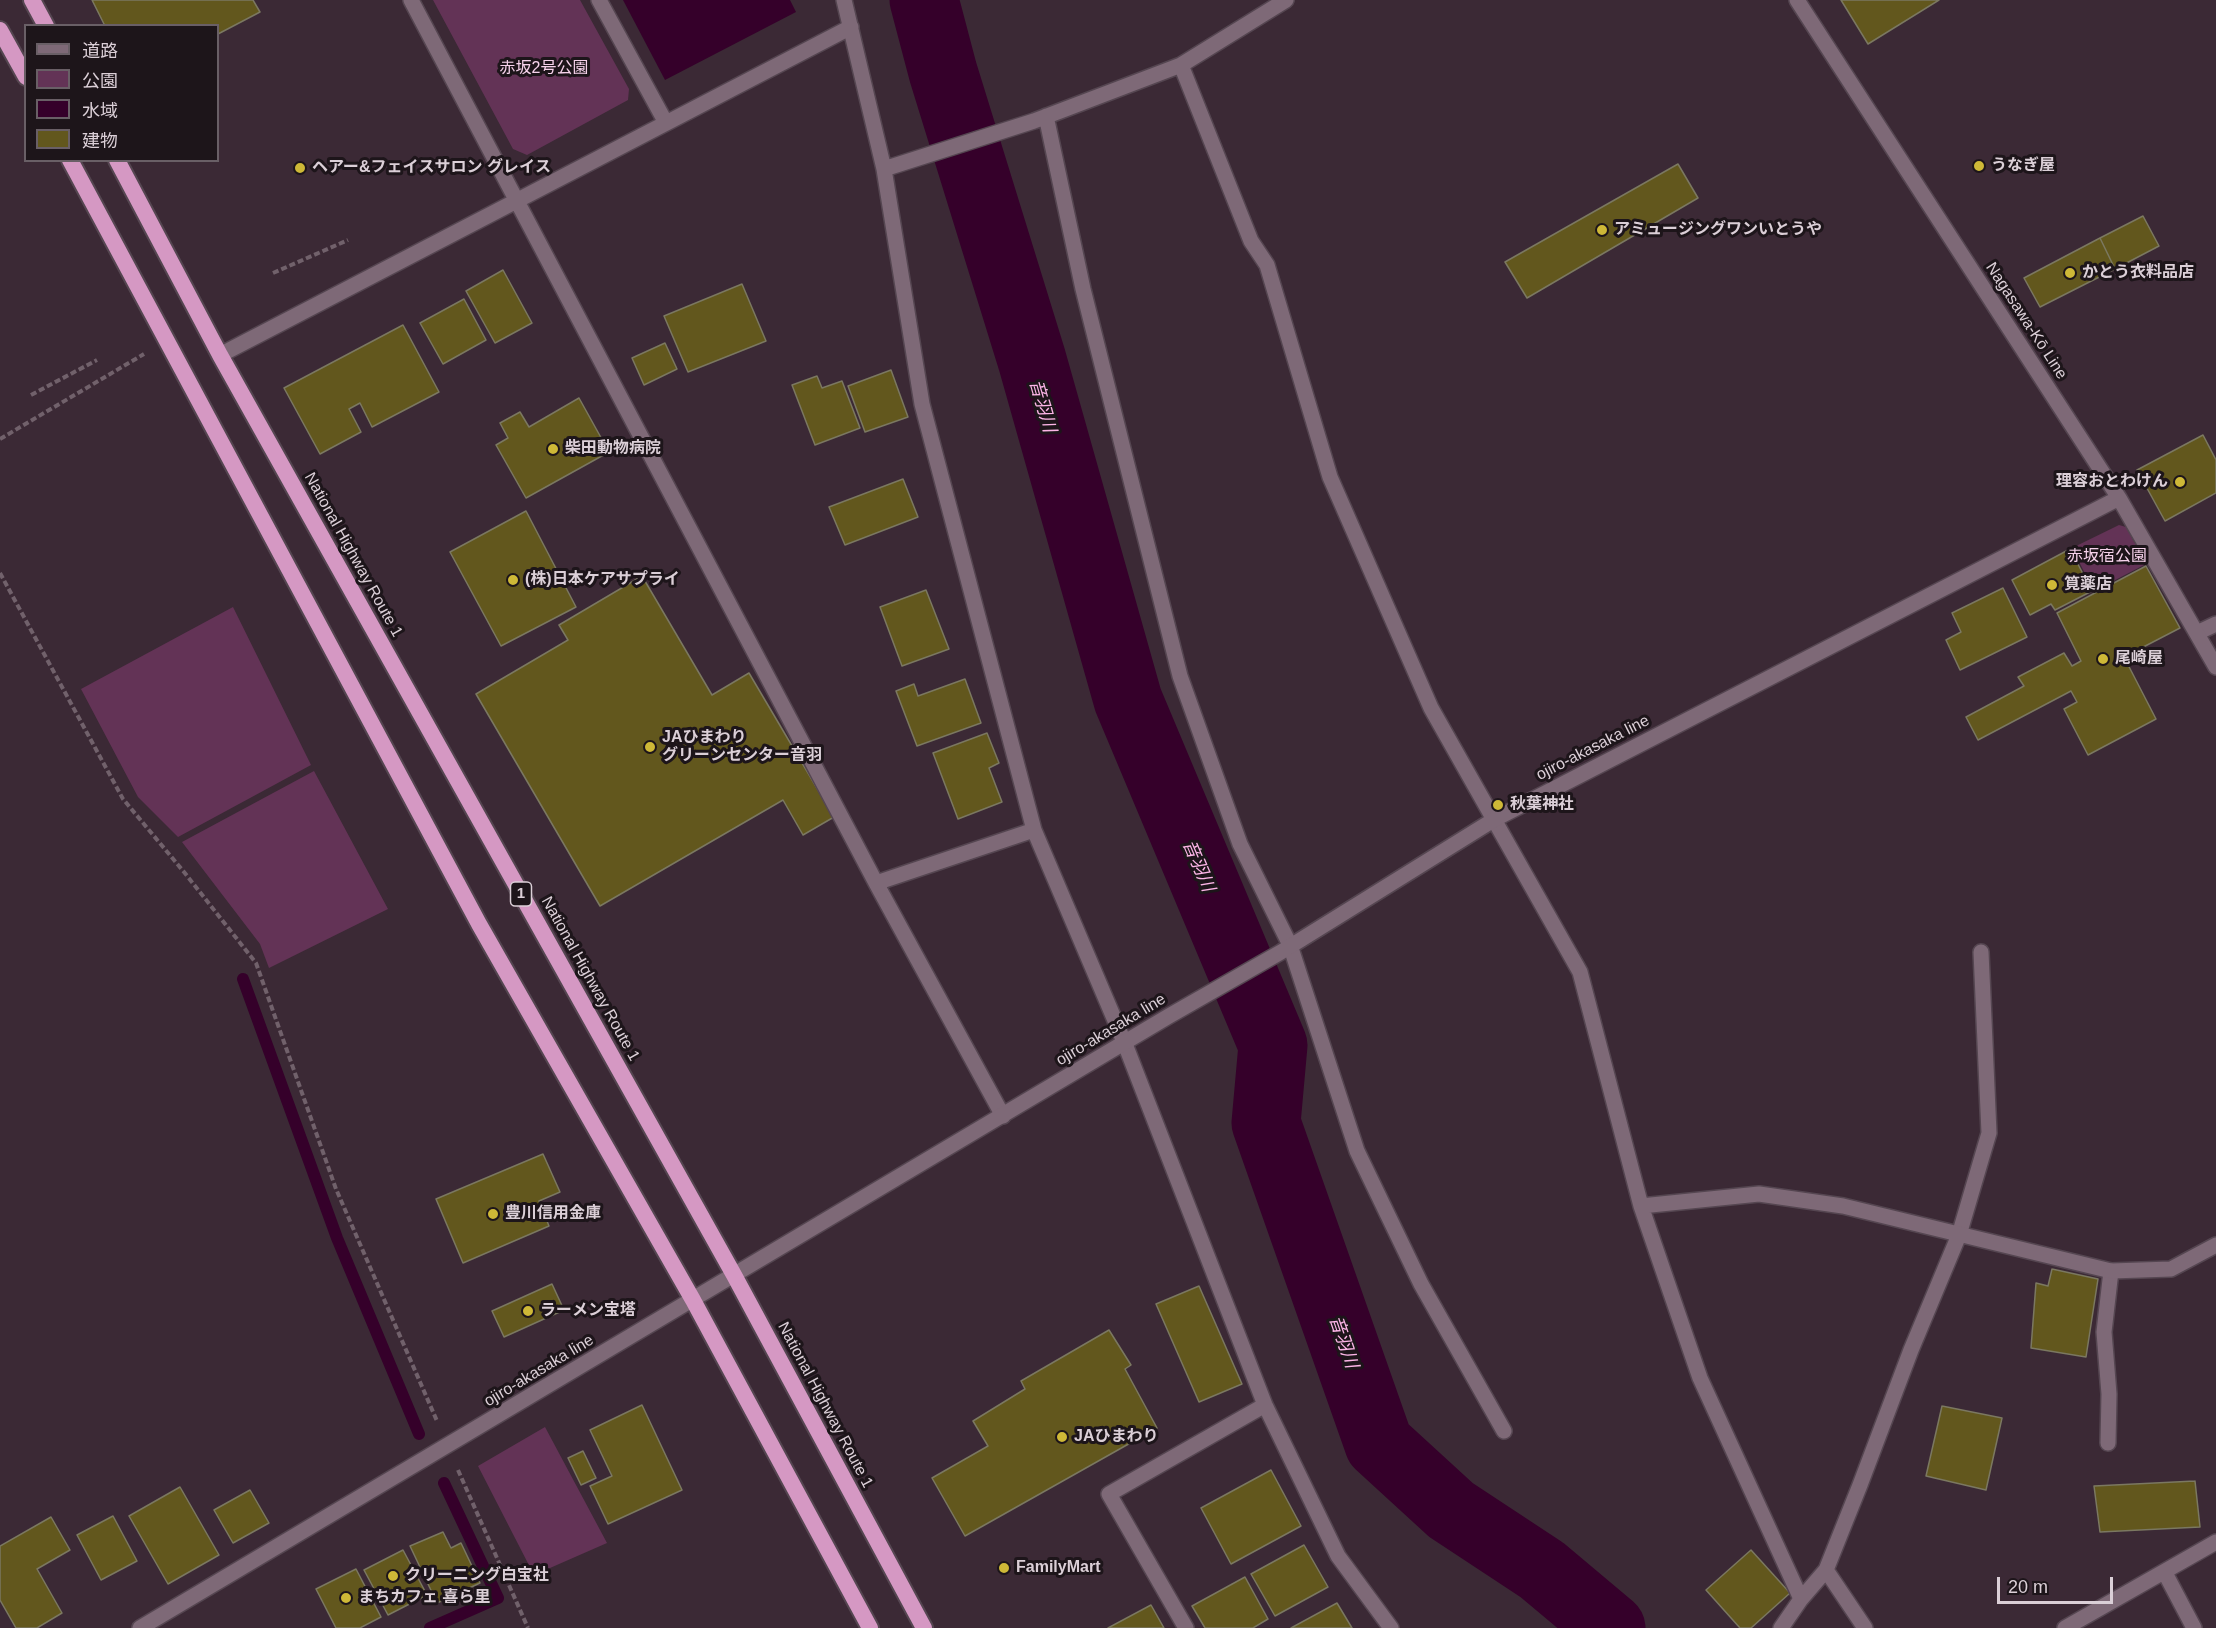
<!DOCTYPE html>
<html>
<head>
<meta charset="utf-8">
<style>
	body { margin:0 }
	#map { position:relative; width:2216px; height:1628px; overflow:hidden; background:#3b2935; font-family:Arial,"Noto Sans JP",sans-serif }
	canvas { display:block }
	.legend { position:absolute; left:24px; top:24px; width:195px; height:138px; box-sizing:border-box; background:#1d151a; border:2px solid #695f66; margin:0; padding:8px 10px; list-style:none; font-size:18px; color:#dbcfd7 }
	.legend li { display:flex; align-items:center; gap:12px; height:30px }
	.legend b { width:30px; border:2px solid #695f66 }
	.scale { position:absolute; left:1997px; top:1577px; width:116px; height:27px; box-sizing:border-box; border:3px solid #dbcfd7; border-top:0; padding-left:8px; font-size:18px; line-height:21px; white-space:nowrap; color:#dbcfd7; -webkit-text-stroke:4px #1d151a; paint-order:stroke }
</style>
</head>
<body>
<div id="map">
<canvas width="2216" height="1628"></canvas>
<ul class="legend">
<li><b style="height:8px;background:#7e6977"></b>道路</li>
<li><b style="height:16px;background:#633356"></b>公園</li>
<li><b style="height:16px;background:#35002a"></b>水域</li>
<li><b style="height:16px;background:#62571d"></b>建物</li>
</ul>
<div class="scale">20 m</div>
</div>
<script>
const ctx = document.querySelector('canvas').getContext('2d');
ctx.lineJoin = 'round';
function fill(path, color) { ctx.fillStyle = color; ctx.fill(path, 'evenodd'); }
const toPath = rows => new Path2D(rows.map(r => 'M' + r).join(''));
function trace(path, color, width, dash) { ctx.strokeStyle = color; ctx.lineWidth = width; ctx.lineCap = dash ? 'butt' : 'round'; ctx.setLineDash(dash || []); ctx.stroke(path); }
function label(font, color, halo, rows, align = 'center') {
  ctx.font = font + ' Arial,"Noto Sans JP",sans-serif'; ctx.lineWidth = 6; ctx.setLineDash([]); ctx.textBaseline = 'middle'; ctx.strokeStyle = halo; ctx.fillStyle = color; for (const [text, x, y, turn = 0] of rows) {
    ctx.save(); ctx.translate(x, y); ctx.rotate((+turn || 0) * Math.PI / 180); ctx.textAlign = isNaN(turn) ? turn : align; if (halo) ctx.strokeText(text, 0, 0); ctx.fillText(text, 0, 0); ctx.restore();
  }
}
fill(toPath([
	[433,0,580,0,629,89,628,100,527,155,513,149],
	[2119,525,2126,527,2146,564,2094,591,2072,548],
	[233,607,311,765,178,837,138,797,81,689],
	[314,771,388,909,269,968,260,944,182,842],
	[545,1427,607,1543,534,1575,478,1466]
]), '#633356');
fill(toPath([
	[623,0,790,0,796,12,665,80]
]), '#35002a');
trace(toPath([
	[243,979,337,1238,419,1434],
	[430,1628,498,1598,444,1483]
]), '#35002a', 12);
trace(toPath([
	[924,0,943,72,1032,360,1128,700,1273,1045,1266,1123,1379,1444,1451,1510,1542,1570,1611,1628]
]), '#35002a', 69);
const building = toPath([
	[92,0,253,0,260,12,218,34,218,26,105,26,92,0],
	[1841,0,1939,0,1868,44,1841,0],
	[1678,164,1698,198,1527,298,1505,262,1678,164],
	[2143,216,2159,246,2115,269,2100,238,2143,216],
	[2100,238,2115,269,2040,307,2024,278,2100,238],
	[503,270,532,323,495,343,466,291,503,270],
	[742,284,766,341,688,372,664,316,742,284],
	[464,299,486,340,443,364,420,323,464,299],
	[403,325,439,392,372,427,360,403,349,409,361,432,320,454,284,388,403,325],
	[665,343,677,369,644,385,632,358,665,343],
	[891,370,908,417,865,432,848,386,891,370],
	[817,376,822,388,842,381,860,428,815,445,792,385,817,376],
	[579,398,609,452,526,498,496,445,508,438,500,423,520,412,529,427,579,398],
	[2203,435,2216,460,2216,493,2165,521,2137,470,2203,435],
	[903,479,918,517,845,545,829,507,903,479],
	[526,511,576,607,501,646,450,552,526,511],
	[2070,549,2092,591,2055,610,2051,604,2030,615,2012,580,2070,549],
	[2146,566,2180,628,2124,657,2156,719,2088,755,2064,709,2077,702,2071,691,1978,740,1966,717,2024,686,2018,677,2064,653,2072,666,2081,661,2057,613,2146,566],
	[642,576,712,695,749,673,834,817,803,835,783,800,600,906,476,694,568,640,559,625,642,576],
	[2003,588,2027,637,1960,670,1946,640,1961,632,1952,613,2003,588],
	[926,590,949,649,902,666,880,607,926,590],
	[965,679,981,723,917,746,896,691,914,684,918,696,965,679],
	[987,733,999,763,989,768,1002,802,958,819,933,753,987,733],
	[543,1154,560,1192,539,1201,549,1226,463,1263,436,1199,543,1154],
	[2052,1269,2098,1279,2086,1357,2031,1348,2036,1283,2048,1286,2052,1269],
	[552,1284,564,1310,504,1337,492,1311,552,1284],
	[1199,1286,1242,1384,1199,1402,1156,1304,1199,1286],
	[1109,1330,1131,1365,1125,1369,1157,1428,965,1536,932,1478,988,1446,973,1421,1025,1389,1021,1381,1109,1330],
	[642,1405,682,1490,608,1524,590,1486,612,1476,590,1430,642,1405],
	[1942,1406,2002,1418,1986,1490,1926,1476,1942,1406],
	[583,1451,596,1478,581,1485,568,1458,583,1451],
	[1271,1470,1301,1526,1231,1564,1201,1508,1271,1470],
	[2195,1481,2200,1527,2100,1532,2094,1486,2195,1481],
	[180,1487,219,1555,168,1584,129,1516,180,1487],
	[250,1490,269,1523,233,1543,214,1510,250,1490],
	[113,1516,137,1561,101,1580,77,1535,113,1516],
	[51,1517,70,1550,37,1569,62,1613,37,1628,16,1628,0,1600,0,1546,51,1517],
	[443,1532,451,1548,461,1543,480,1583,437,1603,410,1546,443,1532],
	[1304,1545,1328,1587,1275,1616,1251,1574,1304,1545],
	[403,1550,427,1595,388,1615,364,1570,403,1550],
	[1751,1550,1790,1593,1751,1628,1740,1628,1706,1590,1751,1550],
	[356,1569,381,1617,360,1628,336,1628,316,1589,356,1569],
	[1245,1577,1268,1619,1253,1628,1205,1628,1192,1606,1245,1577],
	[1337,1603,1352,1628,1291,1628,1337,1603],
	[1151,1605,1164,1628,1108,1628,1151,1605]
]);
fill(building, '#62571d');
trace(building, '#7b7861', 1.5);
const service = toPath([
	[2197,633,2216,624],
	[1959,1235,1989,1133,1981,952],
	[2108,1443,2109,1394,2104,1332,2111,1271]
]);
const minor = toPath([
	[411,0,876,883,1003,1116],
	[599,0,666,123],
	[844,0,884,169,922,404,1034,830,1125,1044,1265,1405,1338,1556,1391,1628],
	[1181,65,1251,241,1267,265,1330,477,1431,708,1580,972,1641,1206,1700,1378,1801,1599],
	[1046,116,1083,289,1180,676,1240,844,1290,945,1357,1151,1421,1284,1504,1431],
	[884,169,1034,121,1181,65,1286,0],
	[220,355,851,27],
	[876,883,1034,830],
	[1641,1206,1759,1194,1843,1206,2111,1271,2171,1269,2216,1245],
	[1826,1570,1865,1628],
	[2165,1573,2194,1628],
	[1186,1628,1109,1494,1265,1405],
	[1781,1628,1801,1599,1826,1570,1860,1485,1911,1350,1959,1235],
	[2065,1628,2216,1542]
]);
const secondary = toPath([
	[1797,0,2119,498,2216,667],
	[140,1628,1169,1016,1281,952,1495,819,2119,498]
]);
const trunk = toPath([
	[32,0,46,26],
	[0,30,26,77],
	[70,160,479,924,693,1300,870,1628],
	[117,160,220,355,734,1275,924,1628]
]);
trace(service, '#554651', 18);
trace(minor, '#554651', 18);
trace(secondary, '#554651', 18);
trace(trunk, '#554651', 20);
trace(toPath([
	[273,273,348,240],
	[31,395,97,360],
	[0,439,144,354],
	[0,573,123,799,184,872,256,963,336,1189,437,1421],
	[458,1470,528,1628]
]), '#71616b', 4, [6, 3]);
trace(service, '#7e6977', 15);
trace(minor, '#7e6977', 15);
trace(secondary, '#7e6977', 15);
trace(trunk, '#d598c3', 16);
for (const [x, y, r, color] of [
	[1979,166,6,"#ceb837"],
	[300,168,6,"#ceb837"],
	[1602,230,6,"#ceb837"],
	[2070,273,6,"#ceb837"],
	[553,449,6,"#ceb837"],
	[2180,482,6,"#ceb837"],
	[513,580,6,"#ceb837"],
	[2052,585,6,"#ceb837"],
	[2103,659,6,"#ceb837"],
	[650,747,6,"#ceb837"],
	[1498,805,6,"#ceb837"],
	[493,1214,6,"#ceb837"],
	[528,1311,6,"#ceb837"],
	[1062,1437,6,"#ceb837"],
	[1004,1568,6,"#ceb837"],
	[393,1576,6,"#ceb837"],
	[346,1598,6,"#ceb837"]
]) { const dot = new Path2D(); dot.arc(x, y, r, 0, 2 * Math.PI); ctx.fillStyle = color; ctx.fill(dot); trace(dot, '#1d151a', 2); }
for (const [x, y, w] of [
	[521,894,21]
]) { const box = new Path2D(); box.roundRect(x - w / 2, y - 12, w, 24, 4.5); ctx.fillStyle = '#1d151a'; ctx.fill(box); trace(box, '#dbcfd7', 1.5); }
label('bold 15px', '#dbcfd7', null, [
	["1",521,894]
]);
label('16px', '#f6d2eb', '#1d151a', [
	["赤坂2号公園",544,69],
	["赤坂宿公園",2107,557]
]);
label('bold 16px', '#dbcfd7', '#1d151a', [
	["うなぎ屋",1991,166],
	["ヘアー&フェイスサロン グレイス",312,168],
	["アミュージングワンいとうや",1614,230],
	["かとう衣料品店",2082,273],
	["柴田動物病院",565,449],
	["理容おとわけん",2168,482,"right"],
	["(株)日本ケアサプライ",525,580],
	["筧薬店",2064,585],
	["尾崎屋",2115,659],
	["JAひまわり",662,738],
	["グリーンセンター音羽",662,756],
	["秋葉神社",1510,805],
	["豊川信用金庫",505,1214],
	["ラーメン宝塔",540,1311],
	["JAひまわり",1074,1437],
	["FamilyMart",1016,1568],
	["クリーニング白宝社",405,1576],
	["まちカフェ 喜ら里",358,1598]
], 'left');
label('16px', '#dbcfd7', '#1d151a', [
	["Nagasawa-Kō Line",2026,321,57],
	["National Highway Route 1",353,555,61],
	["ojiro-akasaka line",1593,748,-27],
	["National Highway Route 1",590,979,61],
	["ojiro-akasaka line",1111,1030,-31],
	["ojiro-akasaka line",539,1371,-31],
	["National Highway Route 1",825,1405,62]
]);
label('italic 18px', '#fcb5e7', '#1d151a', [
	["音羽川",1042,406,74],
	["音羽川",1198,866,67],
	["音羽川",1343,1342,71]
]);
</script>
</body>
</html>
